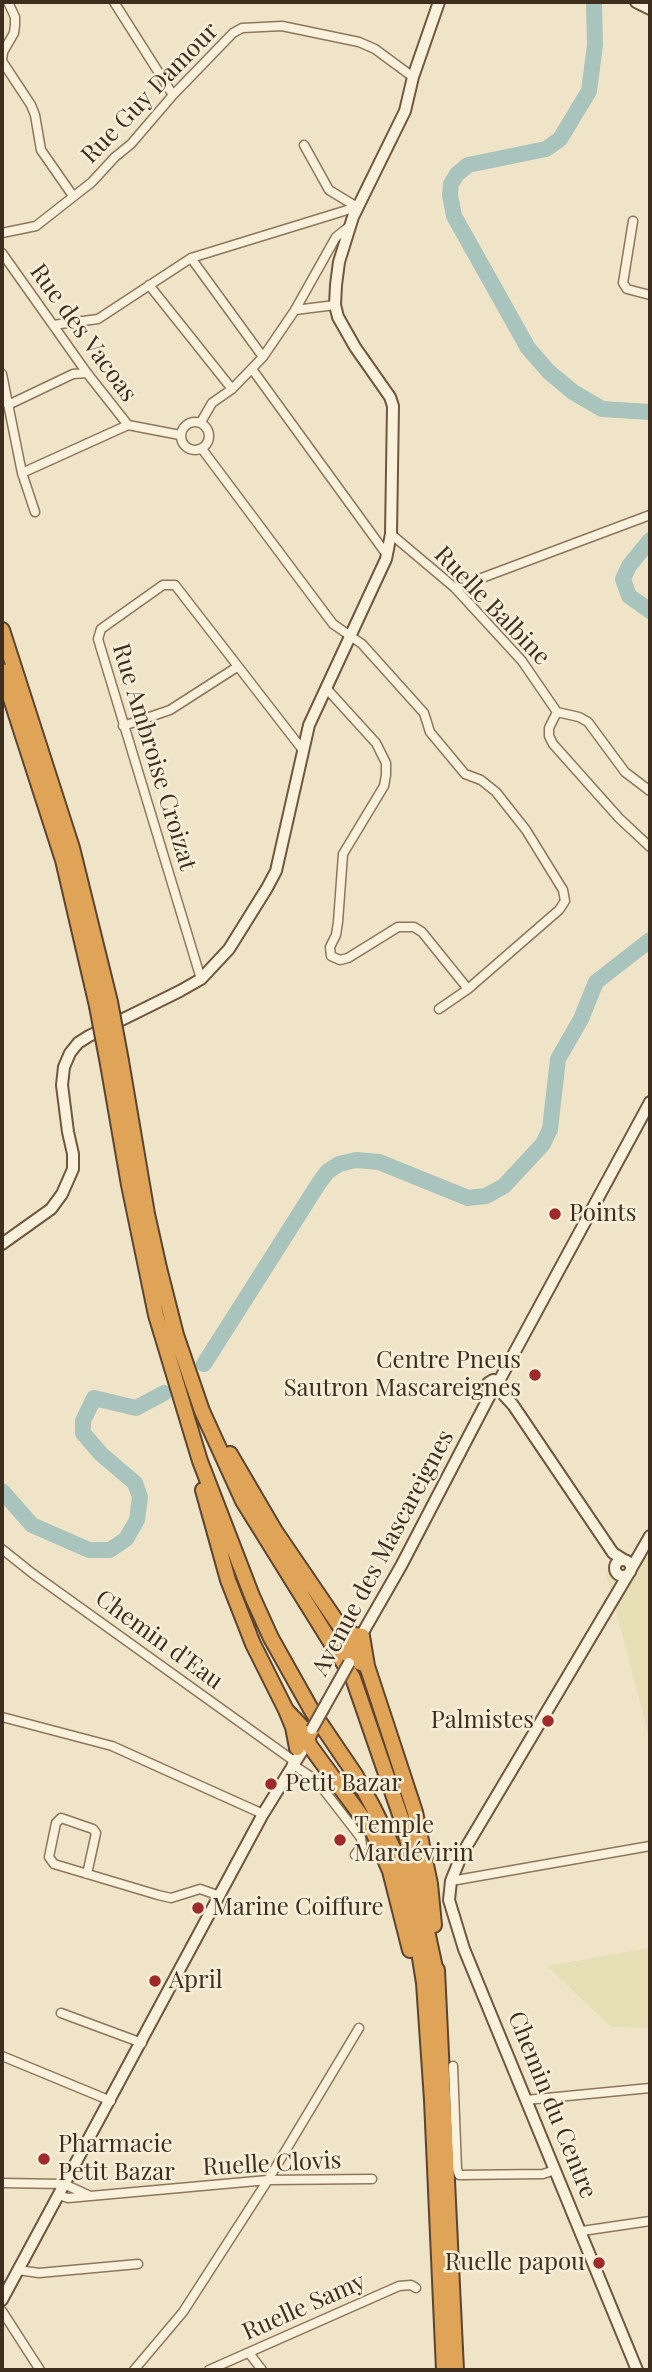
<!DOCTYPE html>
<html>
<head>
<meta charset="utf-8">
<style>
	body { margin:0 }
	#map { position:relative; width:652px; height:2372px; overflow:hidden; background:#f0e4c8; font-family:"Playfair Display",serif }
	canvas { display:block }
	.frame { position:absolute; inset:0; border:4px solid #3d2e20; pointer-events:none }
</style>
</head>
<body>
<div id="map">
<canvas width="652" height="2372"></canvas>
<div class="frame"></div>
</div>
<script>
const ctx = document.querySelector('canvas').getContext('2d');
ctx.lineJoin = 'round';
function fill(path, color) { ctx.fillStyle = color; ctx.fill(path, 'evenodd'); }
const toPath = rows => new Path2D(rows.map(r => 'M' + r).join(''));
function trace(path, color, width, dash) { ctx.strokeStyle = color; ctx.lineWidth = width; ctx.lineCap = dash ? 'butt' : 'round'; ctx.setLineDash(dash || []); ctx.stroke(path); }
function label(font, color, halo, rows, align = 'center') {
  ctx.font = font + ' "Playfair Display",serif'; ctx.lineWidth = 5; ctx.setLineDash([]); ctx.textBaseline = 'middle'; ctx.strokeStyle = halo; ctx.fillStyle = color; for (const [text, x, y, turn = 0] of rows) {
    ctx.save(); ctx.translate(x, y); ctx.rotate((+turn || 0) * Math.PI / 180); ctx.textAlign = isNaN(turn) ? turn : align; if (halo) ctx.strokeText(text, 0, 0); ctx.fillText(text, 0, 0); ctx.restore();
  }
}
fill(toPath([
	[650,1556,650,1740,606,1573],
	[650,1948,650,2028,611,2027,547,1966]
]), '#e6deb5');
trace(toPath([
	[594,2,595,45,589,91,560,139,546,149,468,165,457,174,451,184,450,195,454,216,528,348,549,372,573,392,602,409,650,412],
	[650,540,629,566,623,579,629,596,650,611],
	[204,1364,319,1183,327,1172,339,1164,356,1160,379,1162,468,1198,486,1196,504,1186,543,1144,550,1129,558,1059,581,1019,596,982,650,940],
	[2,1491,32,1525,89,1550,110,1550,126,1539,137,1520,140,1497,135,1483,101,1454,83,1433,83,1421,94,1398,136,1408,164,1393]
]), '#a9c4bc', 16);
const street = toPath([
	[8,2,15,17,15,25,14,33,3,52,2,61,31,105,35,115,41,150,73,196],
	[114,2,173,95],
	[304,145,329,190,357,207],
	[633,221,623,283,627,289,650,295],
	[2,233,36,226,92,182,115,157,131,144,173,95,233,33,242,28,282,26,359,42,375,49,413,77],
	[2,253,87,373,128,425,180,435],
	[191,258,263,357],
	[149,285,232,389],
	[295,310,335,305],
	[53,325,98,319,191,258,357,207],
	[252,369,387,555],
	[2,374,22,473,35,512],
	[8,405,73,374,87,373],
	'181 436a14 14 0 1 1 28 0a14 14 0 1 1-28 0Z',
	[201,422,212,403,232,389,263,357,295,310,336,237,350,226],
	[202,449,333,624,362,644,424,713,430,732,465,774,481,780,496,792,526,830,563,890,565,901,559,910,468,989,439,1009],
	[22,473,128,425],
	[391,534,455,588,522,661,557,712,579,717,588,722,625,772,650,791],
	[455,588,650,515],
	[326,688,376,743,386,763,386,775,384,786,343,854,338,922,336,935,330,947,331,956,340,960,348,958,398,927,414,927,422,932,468,989],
	[557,712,549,728,549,736,553,744,619,818,650,847],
	[123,726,170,710,237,667],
	[201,979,98,639,101,629,163,585,175,585,302,749],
	[2,1549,32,1573,294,1761],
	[2,1717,112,1746,263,1814],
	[292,1764,316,1780,361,1838,362,1846,355,1855],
	[87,1874,96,1833,93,1829,61,1818,56,1823,49,1857,54,1864,158,1895,171,1898,200,1889,220,1896],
	[451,1881,650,1846],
	[61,2013,142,2043],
	[2,2056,111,2101],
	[453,2066,457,2169,459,2175,543,2174,555,2170],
	[526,2100,650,2088],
	[2,2183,64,2184,88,2195],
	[58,2195,68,2198,268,2180,372,2179],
	[582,2231,650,2221],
	[18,2270,39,2273,138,2264],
	[2,2311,40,2370],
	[249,2353,262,2370],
	[134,2370,183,2312,268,2180,359,2028],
	[209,2370,399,2286,411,2285,416,2288]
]);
const secondary = toPath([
	[636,2,650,9],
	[2,1244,51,1209,62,1194,73,1169,73,1154,68,1132,62,1085,64,1067,70,1053,78,1043,89,1036,180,991,201,979,229,949,267,888,276,871,309,725,386,559,391,534,393,406,390,397,355,347,338,317,335,305,336,285,339,262,353,217,405,111,413,77,439,2],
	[499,1381,650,1102],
	[502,1393,513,1405,613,1553,624,1560],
	[490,1395,487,1388,488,1383,493,1380,499,1381],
	'615 1568a8 8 0 1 1 16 0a8 8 0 1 1-16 0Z',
	[631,1569,650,1536],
	[629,1573,462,1854,451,1881,449,1900,464,1949,637,2370],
	[358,1641,401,1566,490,1395],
	[2,2300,263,1814,310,1738]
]);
const highway = toPath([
	[2,630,72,848,110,1002],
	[2,671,63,860,97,1006],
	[121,1061,147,1214,159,1268,176,1335,202,1411,243,1501,353,1678,405,1829,437,1977],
	[108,1064,129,1185,156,1315,200,1461,252,1596,271,1638,312,1711,356,1776,373,1807,398,1858,404,1880,413,1914,424,1983,432,2100,444,2370],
	[230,1454,275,1531,339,1625,349,1642,352,1659,363,1664],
	[203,1490,228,1580,253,1644,286,1710,293,1727,297,1748],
	[339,1625,354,1635,362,1636,367,1666,415,1812,430,1884,434,1925],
	[286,1710,304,1729,312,1729,307,1739,310,1746,373,1832,390,1871,410,1950],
	[437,1970,456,2370]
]);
trace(street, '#8d765c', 11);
trace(secondary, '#6f573f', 14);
trace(highway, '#5b4430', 18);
trace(street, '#faf1dc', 8);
trace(secondary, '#faf1dc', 10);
trace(highway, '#e0a458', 14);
const secondaryBridge = toPath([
	[312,1729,349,1663]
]);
const highwayBridge = toPath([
	[110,1002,121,1061],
	[97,1006,108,1064]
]);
trace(secondaryBridge, '#6f573f', 14, []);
trace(highwayBridge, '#5b4430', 18, []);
trace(secondaryBridge, '#faf1dc', 10);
trace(highwayBridge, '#e0a458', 14);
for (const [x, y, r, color] of [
	[555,1214,7,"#9e2a2b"],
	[535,1375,7,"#9e2a2b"],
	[548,1721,7,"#9e2a2b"],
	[271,1784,7,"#9e2a2b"],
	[340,1840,7,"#9e2a2b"],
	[198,1908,7,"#9e2a2b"],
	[155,1981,7,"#9e2a2b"],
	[44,2159,7,"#9e2a2b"],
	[599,2263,7,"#9e2a2b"]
]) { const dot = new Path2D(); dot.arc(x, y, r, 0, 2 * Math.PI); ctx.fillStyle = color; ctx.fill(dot); trace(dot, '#f7eed8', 2.5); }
label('24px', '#3d2e20', '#f7eed8', [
	["Rue Guy Damour",150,93,-46],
	["Rue des Vacoas",83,333,54],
	["Ruelle Balbine",492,606,46],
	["Rue Ambroise Croizat",154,757,73],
	["Avenue des Mascareignes",383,1553,-62],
	["Chemin d'Eau",159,1640,36],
	["Chemin du Centre",552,2105,68],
	["Ruelle Clovis",272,2164,-3],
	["Ruelle Samy",304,2307,-24]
]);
label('24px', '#3d2e20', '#f7eed8', [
	["Points",569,1214],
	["Centre Pneus",521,1361,"right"],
	["Sautron Mascareignes",521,1389,"right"],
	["Palmistes",534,1721,"right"],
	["Petit Bazar",285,1784],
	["Temple",354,1826],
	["Mardévirin",354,1854],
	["Marine Coiffure",212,1908],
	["April",169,1981],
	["Pharmacie",58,2145],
	["Petit Bazar",58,2173],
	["Ruelle papou",585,2263,"right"]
], 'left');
</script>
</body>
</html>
